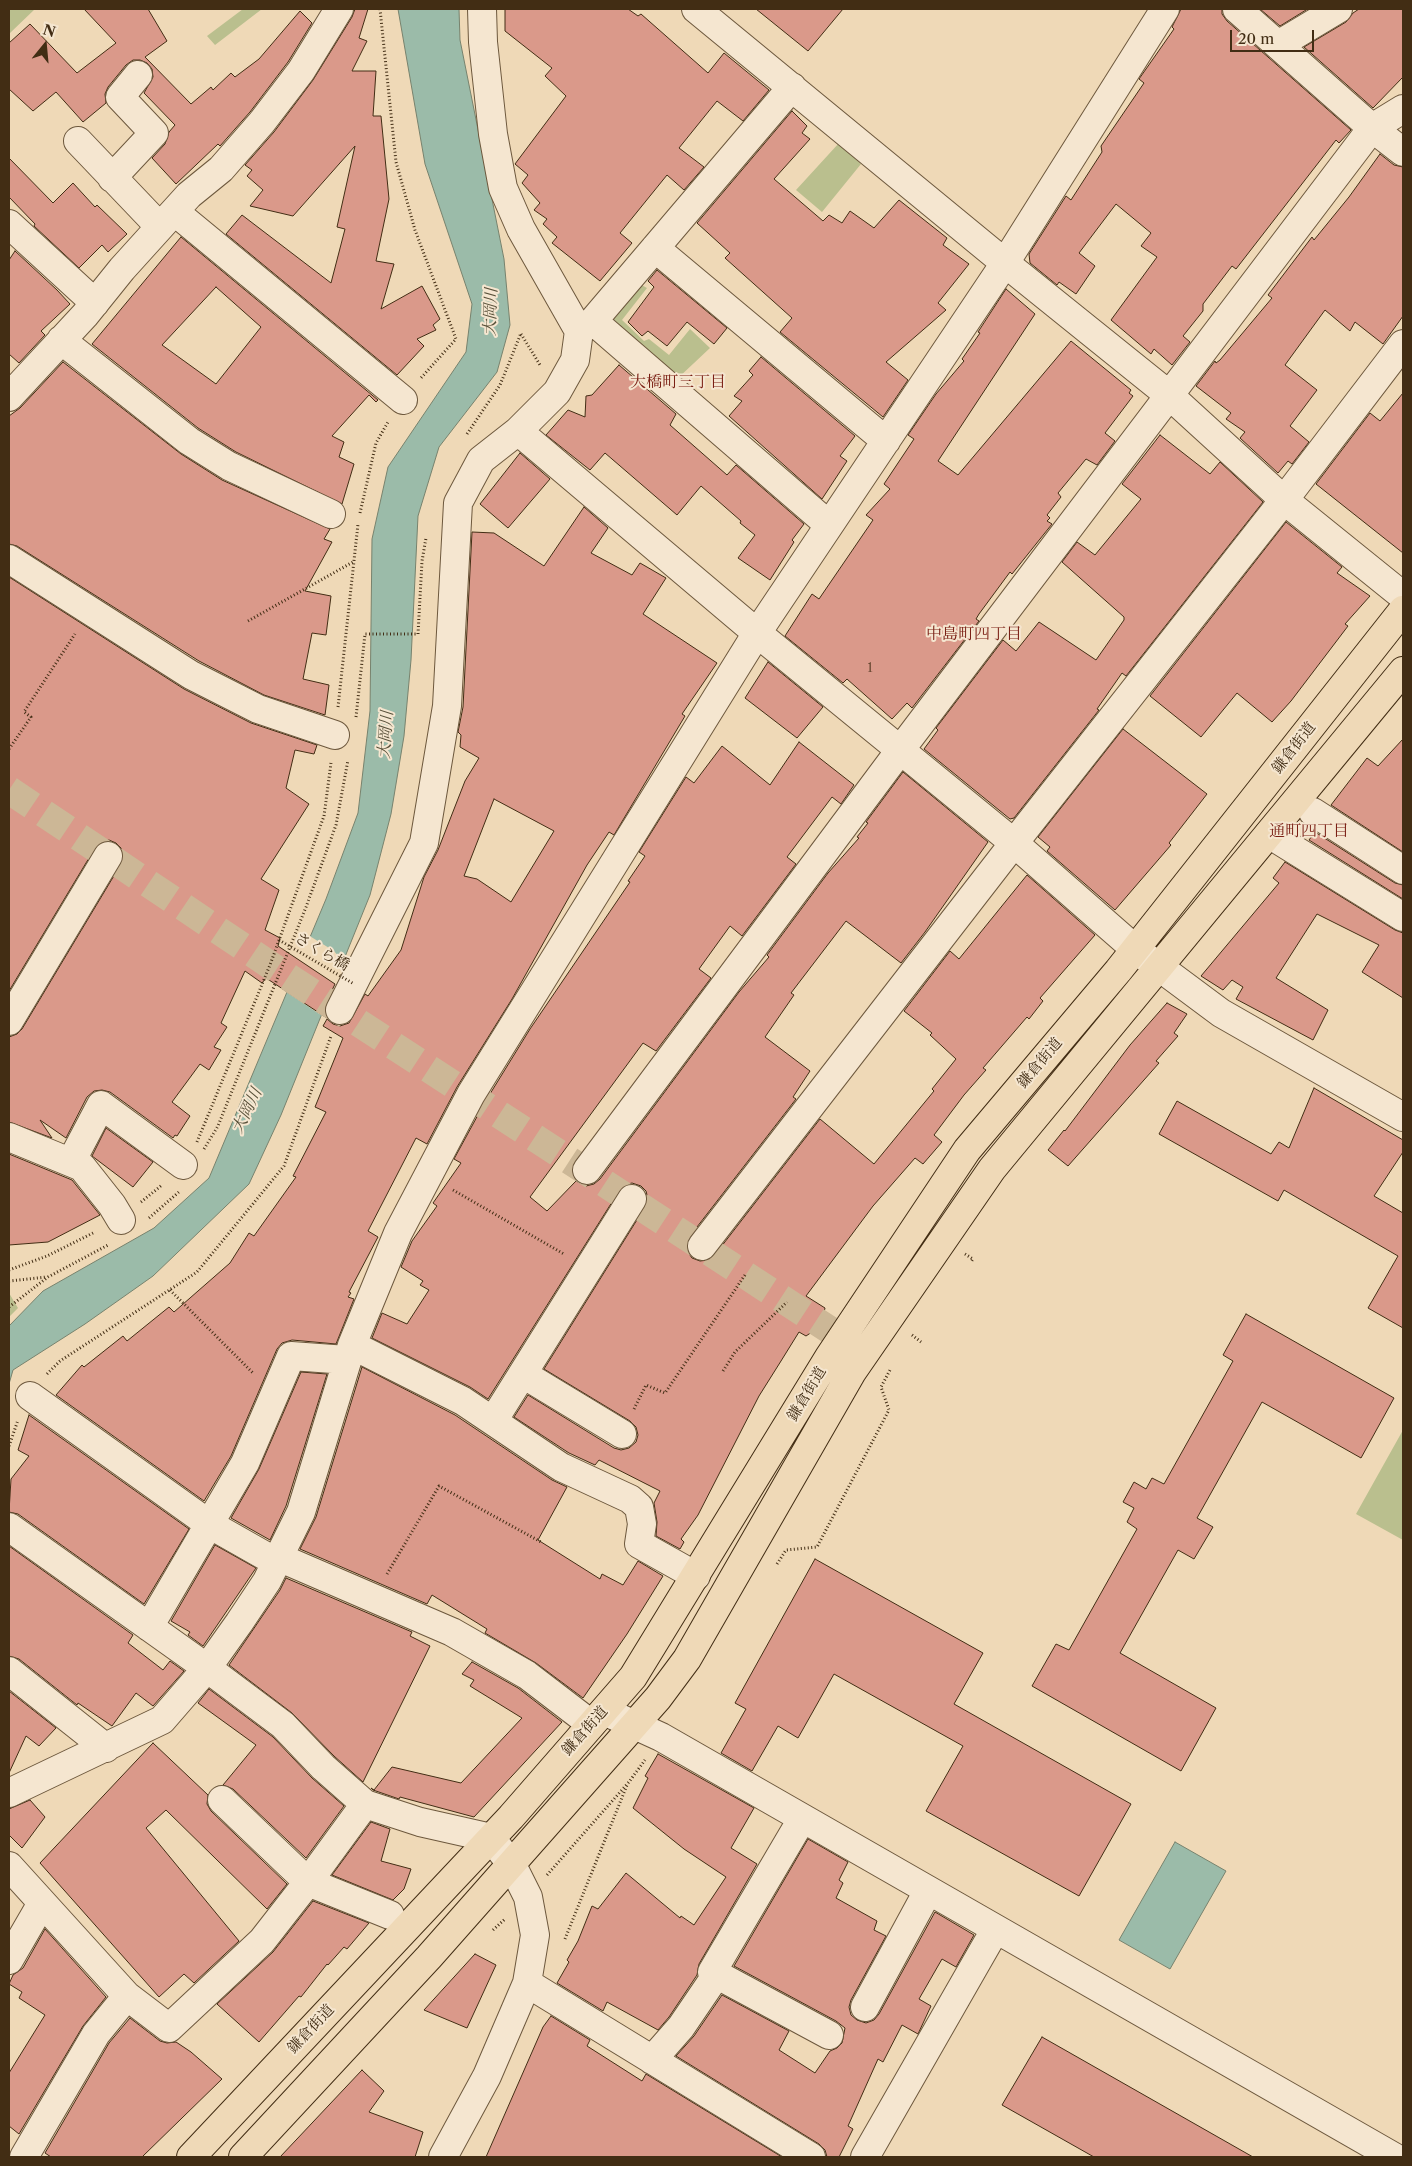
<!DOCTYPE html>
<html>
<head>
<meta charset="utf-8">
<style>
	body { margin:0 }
	#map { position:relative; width:1412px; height:2166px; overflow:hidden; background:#efd9b7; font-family:"Libre Caslon Text",serif }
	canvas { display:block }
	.frame { position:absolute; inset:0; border:10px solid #422d14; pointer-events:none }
	.north { position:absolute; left:20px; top:20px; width:50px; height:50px; -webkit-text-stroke:4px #f5e6d0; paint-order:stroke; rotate:17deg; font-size:14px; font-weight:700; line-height:20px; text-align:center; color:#422d14 }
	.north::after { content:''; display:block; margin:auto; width:18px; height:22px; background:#422d14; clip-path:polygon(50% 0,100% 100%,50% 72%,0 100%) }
	.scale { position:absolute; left:1230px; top:30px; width:84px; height:22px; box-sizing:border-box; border:2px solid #422d14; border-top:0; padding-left:6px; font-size:15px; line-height:18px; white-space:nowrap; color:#422d14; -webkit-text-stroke:4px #f5e6d0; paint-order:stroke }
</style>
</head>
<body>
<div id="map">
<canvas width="1412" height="2166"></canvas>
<div class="frame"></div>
<div class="north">N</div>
<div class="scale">20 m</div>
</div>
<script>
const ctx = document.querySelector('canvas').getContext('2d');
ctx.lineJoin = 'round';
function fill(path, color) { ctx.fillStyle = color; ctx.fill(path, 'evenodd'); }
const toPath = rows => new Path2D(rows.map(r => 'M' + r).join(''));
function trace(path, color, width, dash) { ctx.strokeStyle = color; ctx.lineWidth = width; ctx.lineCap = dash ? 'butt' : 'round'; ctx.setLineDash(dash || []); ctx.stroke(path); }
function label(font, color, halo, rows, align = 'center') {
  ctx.font = font + ' "Libre Caslon Text","Noto Serif JP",serif'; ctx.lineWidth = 4; ctx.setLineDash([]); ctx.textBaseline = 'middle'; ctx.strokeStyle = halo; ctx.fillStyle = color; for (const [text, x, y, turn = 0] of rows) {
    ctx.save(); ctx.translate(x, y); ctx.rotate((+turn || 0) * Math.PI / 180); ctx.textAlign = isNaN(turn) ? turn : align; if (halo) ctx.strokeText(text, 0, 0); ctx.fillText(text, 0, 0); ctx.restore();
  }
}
fill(toPath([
	[9,9,35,9,10,33],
	[243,9,262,9,215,45,207,36],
	[839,143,861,164,822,212,796,190],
	[636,282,647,288,622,320,644,341,649,339,669,355,690,329,710,348,677,379,605,321],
	[9,1293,18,1308,9,1317],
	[1403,1430,1403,1540,1356,1514]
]), '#babf8e');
const water = toPath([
	[398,9,459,9,460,40,504,259,510,325,497,372,439,447,418,516,411,660,404,736,391,814,370,895,281,1115,249,1184,153,1276,85,1324,13,1370,9,1384,9,1326,43,1291,154,1228,209,1178,326,899,358,813,370,711,372,539,388,467,466,352,472,304,425,164,398,9],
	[1175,1842,1226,1871,1170,1969,1119,1940,1175,1842]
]);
fill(water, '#9bbba9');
trace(water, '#77826d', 1);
fill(toPath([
	[308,935,334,951,345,964,324,1017,285,991]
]), '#efd9b7');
const building = toPath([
	[84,9,148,9,167,41,145,57,191,104,211,87,213,90,231,73,235,77,259,59,300,11,312,23,288,62,250,112,220,146,218,144,176,184,152,158,165,144,169,132,175,125,144,93,153,77,152,69,147,63,140,60,133,60,126,65,108,87,105,94,106,103,83,122,56,92,33,111,9,89,9,43,30,24,77,73,116,43,84,9],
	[355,9,368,9,359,38,367,41,352,71,376,71,373,116,381,116,389,199,376,261,394,264,381,309,422,286,440,319,433,325,436,330,417,339,424,346,397,375,226,234,242,215,331,283,345,229,337,227,355,146,293,216,250,206,263,190,247,176,252,170,245,165,274,132,313,80,352,17,355,9],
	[505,9,628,9,638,16,641,14,708,73,724,53,769,90,743,121,717,101,679,148,704,167,684,190,667,175,620,233,632,243,600,281,552,243,557,237,543,224,547,219,534,210,540,203,522,183,528,175,515,164,566,96,545,76,552,68,505,31,505,9],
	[756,9,843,9,808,51,756,9],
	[1181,9,1222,9,1222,14,1227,21,1351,130,1339,143,1336,140,1236,269,1232,266,1203,304,1203,311,1183,336,1190,342,1172,365,1154,349,1151,354,1111,320,1157,257,1141,246,1151,233,1116,204,1079,253,1095,266,1076,294,1059,282,1057,285,1030,263,1029,254,1066,196,1071,200,1102,152,1101,146,1144,83,1139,79,1174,29,1172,27,1181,9],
	[1260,9,1305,9,1306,10,1280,26,1260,9],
	[1359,9,1403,9,1403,77,1373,108,1304,47,1346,22,1353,13,1359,9],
	[792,111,807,126,802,133,810,139,774,179,823,221,829,215,842,223,850,211,874,228,899,200,947,238,943,245,969,264,938,303,946,310,886,362,908,380,883,417,780,332,792,318,725,258,730,253,697,223,792,111],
	[1380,154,1394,165,1403,167,1403,316,1383,344,1355,322,1350,331,1325,310,1285,365,1317,390,1290,426,1309,442,1292,464,1288,461,1278,473,1240,438,1245,432,1226,419,1231,413,1196,386,1215,361,1216,363,1220,360,1272,298,1268,295,1312,237,1314,240,1349,197,1380,154],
	[9,158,53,203,73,183,95,207,97,205,127,234,108,252,102,245,79,268,34,226,35,224,9,197,9,158],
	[181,237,378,400,376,402,369,395,332,436,344,442,339,457,354,464,342,504,236,452,198,428,92,344,181,237],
	[216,287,261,327,216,384,162,345,216,287],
	[15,251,57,290,70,304,41,331,45,335,19,363,9,354,9,260,15,251],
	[657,270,727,328,714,344,687,322,667,346,648,331,642,336,628,322,654,287,648,281,657,270],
	[1006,289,1035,314,938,461,958,475,1071,341,1131,390,1129,393,1133,396,1105,433,1115,441,1097,465,1086,459,1058,493,1061,497,1047,515,1050,518,1047,521,1052,524,1012,574,1010,572,979,614,976,619,979,621,912,708,907,703,892,719,847,679,843,683,785,636,812,594,819,599,873,520,866,515,890,489,884,484,914,439,908,435,936,394,964,361,962,359,980,333,978,332,1006,289],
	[761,357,855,436,840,456,847,461,822,499,729,416,742,401,734,396,753,375,749,371,761,357],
	[63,362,181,454,222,480,330,529,324,539,332,542,305,591,331,596,326,635,312,633,303,679,329,685,325,715,264,695,199,661,17,546,9,544,9,416,20,408,63,362],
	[619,365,676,414,670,425,727,475,736,465,804,524,792,540,794,542,770,580,738,558,755,535,740,523,741,521,701,486,677,515,605,453,590,470,546,435,568,410,585,417,586,396,592,395,619,365],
	[1403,393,1403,553,1316,484,1370,413,1380,421,1403,393],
	[1160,435,1210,474,1220,462,1263,502,1126,676,1122,673,1097,709,1099,710,1014,818,1010,819,924,749,938,730,936,728,1003,640,1016,651,1039,622,1096,660,1124,620,1124,617,1062,562,1077,542,1095,555,1141,499,1122,484,1160,435],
	[520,453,550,479,508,528,480,504,520,453],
	[584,507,608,528,591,553,632,575,640,563,666,578,643,614,717,663,682,714,685,716,614,835,609,832,587,865,512,999,457,1087,427,1144,416,1138,368,1231,378,1237,349,1292,351,1293,348,1297,354,1299,336,1344,292,1340,282,1343,277,1349,231,1456,204,1501,56,1395,82,1365,84,1367,123,1336,127,1341,169,1307,174,1312,230,1263,249,1233,254,1236,296,1177,293,1176,326,1112,315,1107,343,1038,323,1026,327,1019,333,1024,340,1026,349,1023,365,994,368,996,401,950,424,877,438,850,465,781,479,758,460,747,461,735,458,732,463,707,472,532,494,533,544,566,584,507],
	[494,799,554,831,511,902,477,879,464,876,494,799],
	[1286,522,1342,567,1337,573,1370,596,1345,624,1348,626,1291,701,1272,722,1237,693,1201,737,1150,696,1286,522],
	[9,577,184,689,251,723,317,745,314,754,295,750,286,788,309,804,261,879,279,890,265,930,280,938,278,946,335,984,326,1003,324,1011,327,1018,266,978,262,983,245,971,221,1023,227,1027,214,1047,221,1050,209,1070,200,1064,172,1102,190,1116,177,1136,175,1135,173,1138,110,1092,102,1090,94,1091,87,1097,66,1138,40,1120,52,1138,9,1122,9,1037,17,1034,22,1029,121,864,124,856,121,848,116,843,109,840,101,842,95,848,9,991,9,577],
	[768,662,823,707,797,738,745,698,768,662],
	[1123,729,1207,794,1169,843,1171,845,1115,910,1047,851,1050,847,1038,837,1123,729],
	[1403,739,1403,852,1331,805,1367,758,1378,766,1403,739],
	[799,742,854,785,841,804,832,797,787,857,796,864,742,936,730,926,699,969,711,978,656,1051,643,1043,530,1197,547,1211,576,1181,586,1186,594,1184,600,1179,739,992,769,957,767,955,828,873,859,838,857,837,868,823,866,822,903,772,988,842,925,932,901,963,846,921,791,993,794,995,765,1037,810,1071,793,1097,796,1099,690,1236,687,1244,687,1251,692,1258,700,1261,708,1260,714,1256,820,1119,874,1164,934,1091,932,1089,956,1059,930,1035,932,1033,904,1011,950,951,959,959,1027,875,1095,935,1040,998,1043,1001,1029,1019,1027,1017,983,1068,986,1070,964,1095,934,1135,942,1142,923,1164,915,1158,873,1206,806,1296,825,1308,821,1326,806,1336,799,1332,781,1361,759,1396,698,1515,681,1539,684,1542,680,1549,656,1536,657,1522,654,1503,660,1491,599,1460,595,1465,569,1453,514,1417,528,1395,614,1448,621,1450,629,1448,636,1442,638,1435,636,1427,630,1421,544,1369,645,1207,648,1199,646,1191,641,1186,632,1183,624,1185,619,1191,488,1399,470,1387,372,1338,382,1313,407,1324,429,1290,420,1285,423,1281,401,1267,412,1241,437,1206,433,1203,461,1163,454,1159,485,1102,530,1029,630,882,628,881,645,856,639,852,686,777,694,783,722,746,770,785,799,742],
	[1315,832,1395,883,1403,885,1403,899,1309,840,1315,832],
	[1285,862,1395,930,1403,933,1403,998,1362,972,1379,945,1317,914,1276,978,1328,1010,1313,1040,1236,999,1243,987,1232,980,1223,990,1201,976,1279,883,1273,878,1285,862],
	[1167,1003,1187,1014,1174,1033,1178,1036,1156,1061,1159,1063,1068,1166,1048,1150,1064,1130,1065,1131,1130,1045,1167,1003],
	[1314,1088,1403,1140,1403,1152,1374,1196,1403,1213,1403,1328,1368,1308,1398,1256,1284,1190,1278,1201,1159,1134,1177,1101,1271,1154,1279,1142,1289,1148,1314,1088],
	[106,1128,153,1162,133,1187,92,1156,106,1128],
	[9,1154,72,1180,100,1215,48,1242,9,1245,9,1154],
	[1246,1314,1394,1398,1361,1458,1262,1402,1197,1518,1213,1527,1194,1559,1178,1550,1120,1653,1216,1708,1181,1771,1032,1686,1056,1644,1069,1650,1137,1529,1127,1522,1134,1508,1123,1502,1134,1482,1146,1489,1152,1478,1164,1484,1233,1361,1223,1355,1246,1314],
	[362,1367,455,1415,552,1480,567,1487,538,1540,600,1579,602,1574,623,1585,638,1561,663,1576,627,1634,583,1698,536,1663,485,1633,487,1629,432,1595,427,1604,300,1549,316,1517,362,1367],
	[301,1372,327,1374,286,1506,270,1540,231,1518,259,1469,301,1372],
	[29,1415,189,1529,144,1604,18,1514,9,1512,11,1479,29,1456,18,1450,29,1415],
	[215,1545,256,1568,203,1646,188,1635,190,1632,171,1621,215,1545],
	[9,1546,133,1635,128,1643,163,1670,170,1661,184,1671,153,1706,136,1693,112,1726,78,1703,77,1705,19,1659,9,1656,9,1546],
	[815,1559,983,1653,954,1704,1131,1804,1079,1896,926,1811,963,1746,834,1674,798,1738,778,1726,752,1771,721,1753,746,1709,735,1703,815,1559],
	[286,1578,412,1632,410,1636,430,1646,363,1782,334,1756,292,1713,229,1665,280,1590,286,1578],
	[472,1662,518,1688,562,1722,474,1817,400,1797,399,1799,373,1790,371,1788,374,1790,392,1767,461,1783,522,1718,470,1686,474,1680,462,1674,472,1662],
	[209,1689,273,1737,312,1778,344,1806,306,1858,233,1789,223,1785,256,1745,198,1703,209,1689],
	[9,1691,56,1728,39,1746,26,1736,9,1773,9,1691],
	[153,1743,208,1795,207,1804,211,1811,287,1884,267,1909,166,1810,146,1828,239,1941,194,1983,184,1974,159,1997,40,1863,153,1743],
	[658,1754,754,1808,731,1848,757,1864,699,1964,697,1975,669,2017,658,2030,607,2002,603,2011,557,1983,569,1962,567,1960,578,1941,592,1906,598,1909,626,1873,680,1918,681,1916,694,1925,726,1877,684,1849,633,1808,648,1778,645,1776,658,1754],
	[30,1800,45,1817,22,1848,9,1835,9,1809,30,1800],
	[371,1822,390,1829,381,1861,411,1869,404,1889,393,1900,332,1875,371,1822],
	[808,1839,848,1862,839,1880,843,1883,836,1898,877,1921,874,1930,886,1936,851,2000,849,2007,851,2015,857,2020,866,2023,874,2020,879,2014,935,1912,974,1935,956,1967,942,1959,919,1999,931,2006,918,2034,902,2025,883,2062,878,2059,848,2126,853,2129,839,2157,827,2157,825,2150,819,2144,676,2056,694,2036,722,1995,789,2031,779,2050,815,2073,830,2051,837,2048,842,2043,845,2028,836,2021,734,1966,808,1839],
	[313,1901,369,1923,347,1949,344,1947,328,1965,327,1964,301,1997,299,1996,259,2042,217,2004,273,1952,313,1901],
	[45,1929,106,1997,83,2026,19,2134,9,2126,9,2073,45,2015,19,1998,22,1992,9,1984,13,1975,23,1968,45,1929],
	[475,1954,496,1965,467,2028,424,2010,475,1954],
	[551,2016,590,2040,587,2046,642,2081,646,2074,782,2157,486,2157,543,2027,551,2016],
	[130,2018,160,2041,167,2043,176,2042,191,2052,222,2079,142,2157,51,2157,45,2153,109,2043,130,2018],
	[1042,2037,1253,2157,1094,2157,1002,2105,1042,2037],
	[362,2070,384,2091,369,2112,423,2132,415,2157,280,2157,362,2070]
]);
fill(building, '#da998a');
trace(building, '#422d14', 1);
trace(toPath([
	[9,790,270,965,842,1338]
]), '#ccb796', 28, [28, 14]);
const minor = toPath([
	[696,9,1005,263,1169,395,1284,500,1403,596],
	[1237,9,1372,128,1403,152],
	[1278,45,1338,9],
	[78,141,160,227],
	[112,178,154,133,120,97,138,75],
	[175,212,403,400],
	[9,224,95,303],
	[655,248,886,441],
	[593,321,829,525],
	[579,331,593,321,792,87],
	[61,340,189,441,229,466,331,514],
	[9,397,85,315,122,269,160,227,189,195,221,169,262,122,301,71,339,9],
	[518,431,757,633,1014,843,1135,949,1221,1013,1403,1117],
	[9,559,191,675,258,709,335,735],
	[1313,812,1403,870],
	[1269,834,1403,917],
	[340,1010,424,843,447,706,458,503,481,460,518,431,557,392,575,360,579,331,521,229,503,188,493,134,483,42,482,9],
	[9,1021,108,856],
	[9,1137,82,1167,112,1205,121,1220],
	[71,1162,101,1105,183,1165],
	[587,1170,901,749,1372,128,1403,109],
	[702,1246,1014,843,1284,500,1403,344],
	[352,1345,463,1401,561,1467,630,1499,639,1507,642,1524,639,1544,696,1576],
	[523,1374,622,1434],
	[30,1396,209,1524,276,1562],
	[493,1421,632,1199],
	[9,1527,207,1668,283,1725,323,1767,365,1804,420,1822,491,1838,512,1865,528,1897,535,1935,527,1983,487,2076,443,2157],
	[278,1557,452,1632,527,1675,591,1724],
	[149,1627,245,1463,291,1356,347,1360],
	[9,1671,106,1748],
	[604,1711,661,1737,1394,2157],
	[9,1793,162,1720,207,1668,239,1623,267,1581,301,1512,352,1345,398,1233,471,1094,757,633,1005,263,1165,9],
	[222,1800,308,1882,390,1915],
	[802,1819,712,1972,829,2035],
	[9,1866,127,1996,169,2028,262,1941,308,1882,365,1804],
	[9,1960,42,1903],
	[527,1983,811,2157],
	[865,2007,928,1891],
	[652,2060,681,2027,717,1974],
	[24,2157,96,2034,127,1996],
	[865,2157,995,1930]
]);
const major = toPath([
	[191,2157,511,1817,633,1677,829,1357,967,1150,1118,971,1403,610],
	[243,2157,429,1957,658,1698,687,1659,852,1372,992,1169,1403,671]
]);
trace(minor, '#6d583d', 30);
trace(major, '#422d14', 30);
trace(toPath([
	[380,9,396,162,415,230,456,339,420,379],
	[521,334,540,365],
	[467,434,500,385,521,333],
	[360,513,376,443,388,422],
	[248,621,353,562],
	[338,707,358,524],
	[356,717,365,634,418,634,422,561,426,538],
	[9,749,31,717,24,712,75,634],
	[197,1142,270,965,324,816,331,763],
	[204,1149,218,1126,306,907,336,825,348,760],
	[453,1190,564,1254],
	[141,1202,162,1185],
	[149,1218,180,1191],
	[965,1254,973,1259,971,1262],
	[9,1270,47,1256,95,1232],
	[9,1281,47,1277],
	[170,1290,253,1373],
	[9,1307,48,1277,108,1245],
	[912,1335,921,1342],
	[723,1371,735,1352,787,1302],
	[47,1374,60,1361,197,1272,284,1166,331,1036],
	[634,1409,646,1385,665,1393,745,1275],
	[9,1446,18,1420],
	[777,1564,786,1550,817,1547,889,1410,881,1387,890,1370],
	[387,1574,439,1486,541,1542],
	[547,1875,629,1782,645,1760],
	[493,1930,505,1919],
	[565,1939,627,1785]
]), '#422d14', 3, [1, 2.5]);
trace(minor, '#f5e6d0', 28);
trace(major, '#efd9b7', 28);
trace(toPath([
	[279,940,354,984]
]), '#422d14', 3, [1, 2.5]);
label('12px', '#684832', null, [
	["1",870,669]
]);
label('15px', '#422d14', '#f5e6d0', [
	["鎌倉街道",1294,748,-52],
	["さくら橋",322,952,30],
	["鎌倉街道",1040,1063,-50],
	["鎌倉街道",807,1394,-59],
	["鎌倉街道",585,1731,-48],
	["鎌倉街道",311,2029,-47]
]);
label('italic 16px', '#585039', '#f5e6d0', [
	["大岡川",491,312,-88],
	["大岡川",386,735,-86],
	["大岡川",247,1111,-64]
]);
label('16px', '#7a1f14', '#f5e6d0', [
	["大橋町三丁目",678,382],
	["中島町四丁目",974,634],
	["通町四丁目",1309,831]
]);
</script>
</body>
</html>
